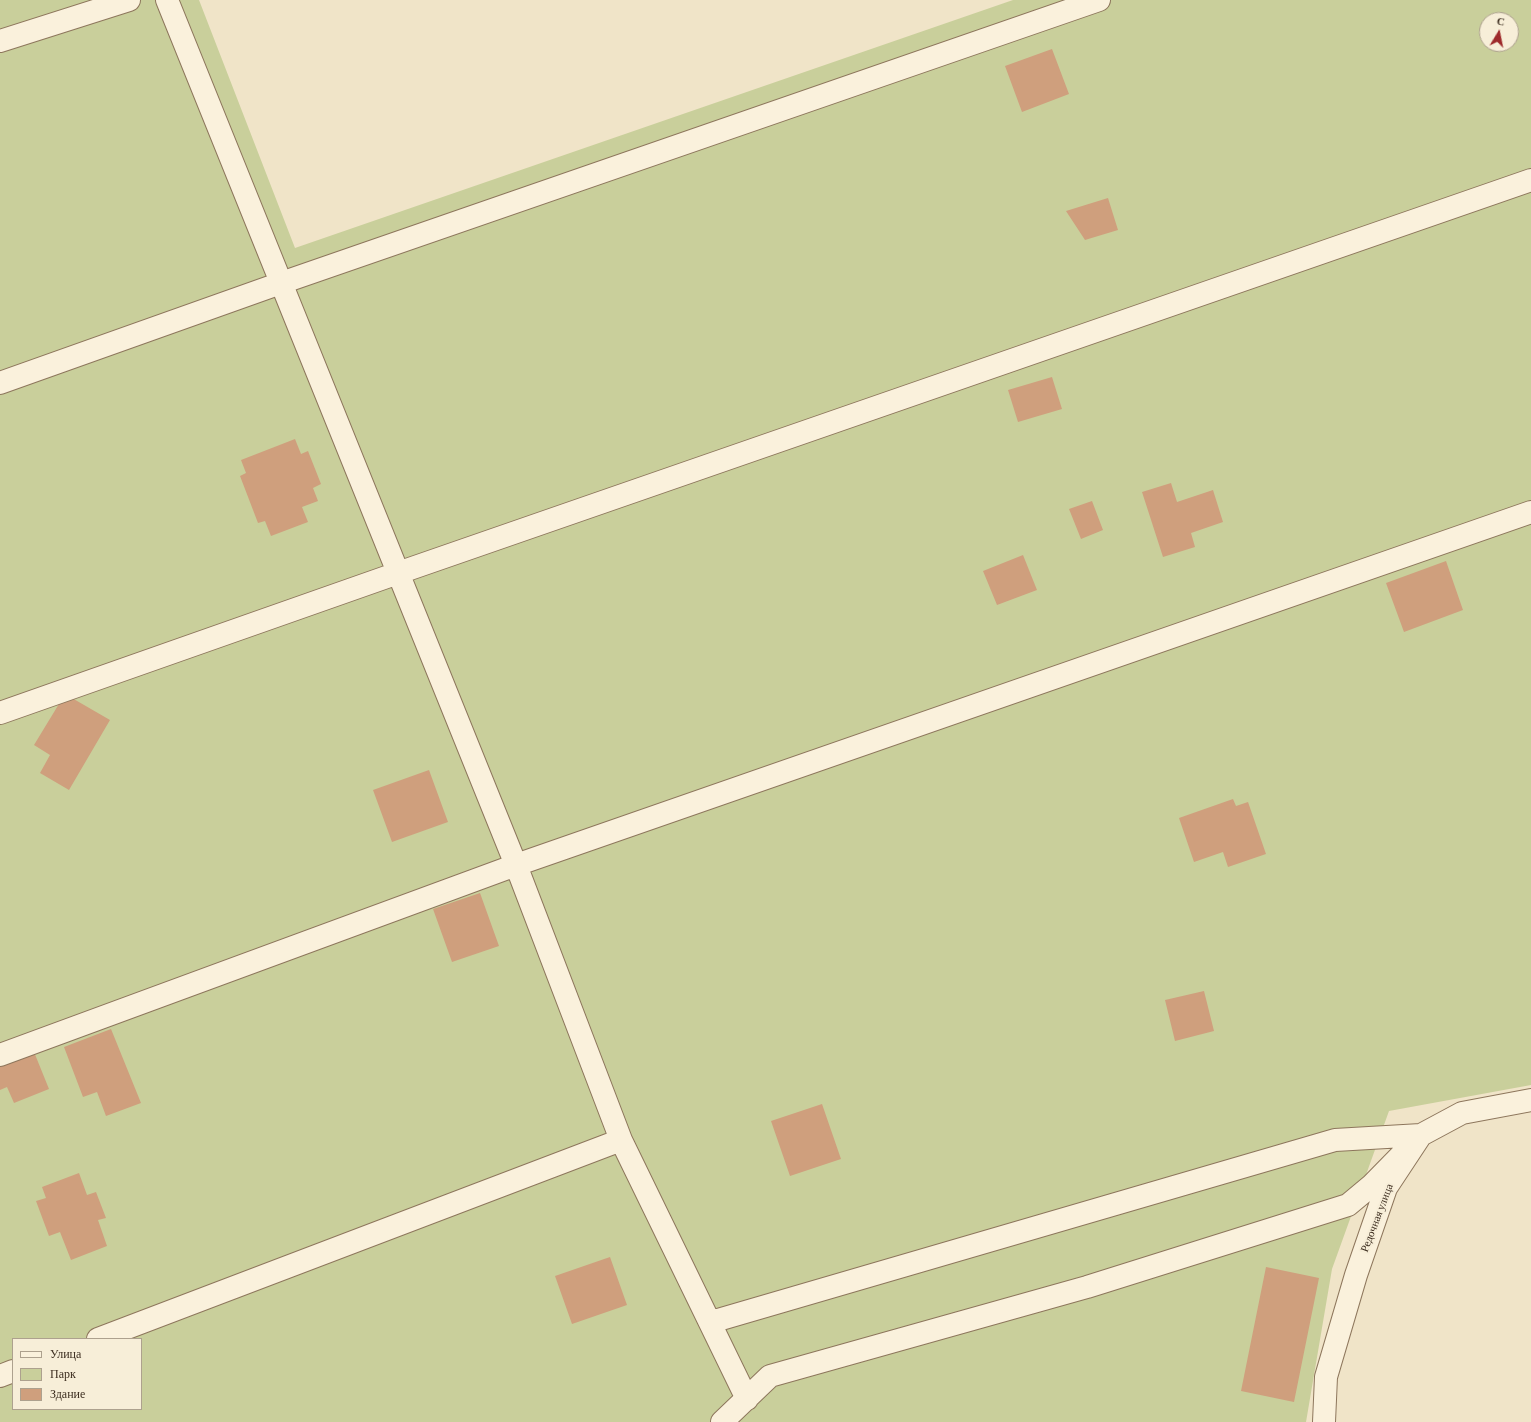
<!DOCTYPE html>
<html>
<head>
<meta charset="utf-8">
<style>
	body { margin:0 }
	#map { position:relative; width:1531px; height:1422px; overflow:hidden; background:#f0e4c8; font-family:"Crimson Pro",serif }
	canvas { display:block }
	.legend { position:absolute; left:12px; top:1338px; width:130px; height:72px; box-sizing:border-box; background:#f7eed8; border:1px solid #ada18e; margin:0; padding:5px 7px; list-style:none; font-size:12px; color:#3d2e20 }
	.legend li { display:flex; align-items:center; gap:8px; height:20px }
	.legend b { width:20px; border:1px solid #ada18e }
	.north { position:absolute; left:1479px; top:12px; width:40px; height:40px; box-sizing:border-box; background:#f7eed8; border:1px solid #ada18e; border-radius:50%; rotate:10deg; font-size:11px; font-weight:700; line-height:16px; text-align:center; color:#3d2e20 }
	.north::after { content:''; display:block; margin:auto; width:14px; height:18px; background:#9e2a2b; clip-path:polygon(50% 0,100% 100%,50% 72%,0 100%) }
</style>
</head>
<body>
<div id="map">
<canvas width="1531" height="1422"></canvas>
<ul class="legend">
<li><b style="height:5px;background:#faf1dc"></b>Улица</li>
<li><b style="height:11px;background:#c9cf9b"></b>Парк</li>
<li><b style="height:11px;background:#cf9f7d"></b>Здание</li>
</ul>
<div class="north">С</div>
</div>
<script>
const ctx = document.querySelector('canvas').getContext('2d');
ctx.lineJoin = 'round';
function fill(path, color) { ctx.fillStyle = color; ctx.fill(path, 'evenodd'); }
const toPath = rows => new Path2D(rows.map(r => 'M' + r).join(''));
function trace(path, color, width, dash) { ctx.strokeStyle = color; ctx.lineWidth = width; ctx.lineCap = dash ? 'butt' : 'round'; ctx.setLineDash(dash || []); ctx.stroke(path); }
function label(font, color, halo, rows, align = 'center') {
  ctx.font = font + ' "Crimson Pro",serif'; ctx.lineWidth = 4; ctx.setLineDash([]); ctx.textBaseline = 'middle'; ctx.strokeStyle = halo; ctx.fillStyle = color; for (const [text, x, y, turn = 0] of rows) {
    ctx.save(); ctx.translate(x, y); ctx.rotate((+turn || 0) * Math.PI / 180); ctx.textAlign = isNaN(turn) ? turn : align; if (halo) ctx.strokeText(text, 0, 0); ctx.fillText(text, 0, 0); ctx.restore();
  }
}
fill(toPath([
	[0,0,199,0,295,248,1013,0,1531,0,1531,1085,1389,1111,1332,1269,1306,1422,0,1422],
	[1487,20,1511,20,1511,44,1487,44],
	[13,1339,141,1339,141,1409,13,1409]
]), '#c9cf9b');
fill(toPath([
	[1052,49,1069,94,1022,112,1005,66],
	[1108,198,1118,230,1085,240,1066,211],
	[1052,377,1062,409,1018,422,1008,390],
	[295,439,301,454,308,451,321,484,313,488,318,501,302,507,308,522,271,536,265,521,258,523,240,476,246,473,241,460],
	[1171,483,1177,502,1213,490,1223,522,1191,533,1195,547,1163,557,1142,492],
	[1092,501,1103,530,1081,539,1069,509],
	[1023,555,1037,590,997,605,983,571],
	[1446,561,1463,610,1404,632,1386,583],
	[65,694,110,720,69,790,40,773,50,755,34,745],
	[429,770,448,822,392,842,373,790],
	[1233,799,1236,806,1248,802,1266,854,1228,867,1223,852,1194,862,1179,818],
	[480,893,499,946,452,962,433,909],
	[1204,991,1214,1031,1175,1041,1165,1000],
	[111,1029,141,1103,106,1116,97,1092,83,1097,64,1047],
	[32,1047,49,1089,14,1103,7,1087,0,1090,0,1061],
	[822,1104,841,1159,790,1176,771,1121],
	[79,1173,87,1195,96,1192,106,1218,98,1220,107,1246,71,1260,60,1232,49,1236,36,1201,46,1198,42,1187],
	[610,1257,627,1305,572,1324,555,1276],
	[1266,1267,1319,1278,1294,1402,1241,1391]
]), '#cf9f7d');
const minor = toPath([
	[167,0,516,865,621,1140,747,1399],
	[0,41,129,0],
	[0,383,281,283,1099,0],
	[0,713,398,573,1531,180],
	[0,1055,516,865,1531,512],
	[711,1322,1335,1140,1421,1135],
	[98,1339,621,1140],
	[0,1376,13,1371],
	[722,1422,770,1376,1087,1287,1348,1205,1372,1185,1421,1135],
	[1324,1422,1326,1377,1356,1275,1386,1188,1421,1135,1462,1113,1531,1100]
]);
trace(minor, '#8d765c', 24);
trace(minor, '#faf1dc', 22);
label('11px', '#3d2e20', '#f7eed8', [
	["Редочная улица",1377,1218,-69]
]);
</script>
</body>
</html>
